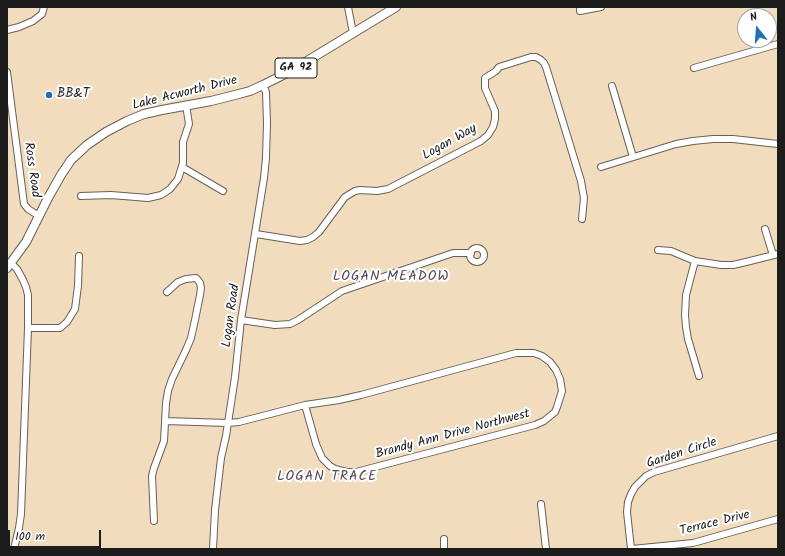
<!DOCTYPE html>
<html>
<head>
<meta charset="utf-8">
<style>
	body { margin:0 }
	#map { position:relative; width:785px; height:556px; overflow:hidden; background:#f1ddbe; font-family:Kalam,sans-serif }
	canvas { display:block }
	.frame { position:absolute; inset:0; border:8px solid #1c1c1c; pointer-events:none }
	.north { position:absolute; left:737px; top:8px; width:40px; height:40px; box-sizing:border-box; background:#fff; border:1px solid #a4a4a4; border-radius:50%; rotate:343deg; font-size:11px; font-weight:700; line-height:16px; text-align:center; color:#1c1c1c }
	.north::after { content:''; display:block; margin:auto; width:14px; height:18px; background:#1f6fb2; clip-path:polygon(50% 0,100% 100%,50% 72%,0 100%) }
	.scale { position:absolute; left:8px; top:530px; width:93px; height:18px; box-sizing:border-box; border:2px solid #1c1c1c; border-top:0; padding-left:5px; font-size:12px; line-height:14px; white-space:nowrap; color:#1c1c1c; -webkit-text-stroke:3px #fff; paint-order:stroke }
</style>
</head>
<body>
<div id="map">
<canvas width="785" height="556"></canvas>
<div class="frame"></div>
<div class="north">N</div>
<div class="scale">100 m</div>
</div>
<script>
const ctx = document.querySelector('canvas').getContext('2d');
ctx.lineJoin = 'round';
const toPath = rows => new Path2D(rows.map(r => 'M' + r).join(''));
function trace(path, color, width, dash) { ctx.strokeStyle = color; ctx.lineWidth = width; ctx.lineCap = dash ? 'butt' : 'round'; ctx.setLineDash(dash || []); ctx.stroke(path); }
function label(font, color, halo, rows, align = 'center') {
  ctx.font = font + ' Kalam,sans-serif'; ctx.lineWidth = 4; ctx.setLineDash([]); ctx.textBaseline = 'middle'; ctx.strokeStyle = halo; ctx.fillStyle = color; for (const [text, x, y, turn = 0] of rows) {
    ctx.save(); ctx.translate(x, y); ctx.rotate((+turn || 0) * Math.PI / 180); ctx.textAlign = isNaN(turn) ? turn : align; if (halo) ctx.strokeText(text, 0, 0); ctx.fillText(text, 0, 0); ctx.restore();
  }
}
const minor = toPath([
	[348,7,353,33],
	[580,7,580,11,601,7],
	[7,30,19,27,33,21,42,14,44,7],
	[694,68,778,44],
	[7,72,24,204,28,209,39,216],
	[612,86,633,157],
	[182,167,223,191],
	[601,167,676,144,693,141,713,139,733,139,778,144],
	[81,196,111,195,148,198,161,195,170,189,178,179,183,163,183,142,189,124,186,105],
	[765,229,773,255],
	[256,234,300,241,307,240,313,237,319,232,345,197,355,191,360,190,377,191,388,189,481,141,488,135,493,127,495,119,495,111,485,88,485,78,496,71,499,67,531,57,536,57,541,60,544,63,546,67,581,181,584,198,582,219],
	'470 255a7 7 0 1 1 14 0a7 7 0 1 1-14 0Z',
	[658,250,671,251,695,261,721,265,733,265,746,262,778,254],
	[695,261,686,295,685,315,686,327,688,339,699,376],
	[11,263,17,269,23,280,26,287,28,295,28,328,21,514,19,528,14,549],
	[241,320,275,325,290,324,298,320,342,291,453,253,471,253],
	[28,328,60,328,67,322,75,309,78,286,79,256],
	[165,421,228,423,239,422,305,405,339,400,361,395,516,353,534,353,542,356,550,362,556,370,560,379,562,391,557,407,555,412,544,421,535,425,356,472,347,472,335,469,330,466,322,458,316,444,305,405],
	[541,504,546,549],
	[154,521,152,476,154,468,164,441,166,403,168,391,172,379,186,350,191,338,195,320,200,295,201,288,200,283,198,280,196,278,186,279,178,282,167,292],
	[444,539,444,549],
	[213,549,215,510,221,458,226,436,235,377,241,320,264,178,266,158,267,123,266,92,263,85],
	[631,549,627,512,628,502,631,494,635,487,646,476,654,472,778,436],
	[632,549,693,543,778,519]
]);
const major = toPath([
	[7,268,26,242,48,198,61,175,71,160,87,145,106,132,127,121,144,114,162,110,211,101,235,95,250,91,263,85,289,72,396,7]
]);
trace(minor, '#676055', 8);
trace(major, '#676055', 10);
trace(minor, '#fff', 6);
trace(major, '#fff', 8);
for (const [x, y, r, color] of [
	[49,95,4,"#1f6fb2"]
]) { const dot = new Path2D(); dot.arc(x, y, r, 0, 2 * Math.PI); ctx.fillStyle = color; ctx.fill(dot); trace(dot, '#fff', 1.5); }
for (const [x, y, w] of [
	[296,68,42]
]) { const box = new Path2D(); box.roundRect(x - w / 2, y - 10, w, 20, 3); ctx.fillStyle = '#fff'; ctx.fill(box); trace(box, '#1c1c1c', 1); }
label('bold 12px', '#1c1c1c', null, [
	["GA 92",296,68]
]);
label('13px', '#1c1c1c', '#fff', [
	["Lake Acworth Drive",185,94,-14],
	["Logan Way",450,143,-29],
	["Ross Road",31,170,82],
	["Logan Road",232,316,-82],
	["Brandy Ann Drive Northwest",453,435,-15],
	["Garden Circle",682,454,-18],
	["Terrace Drive",715,524,-14]
]);
label('13px', '#1c1c1c', '#fff', [
	["BB&T",57,95]
], 'left');
ctx.letterSpacing = '1px';
label('14px', '#554859', '#fff', [
	["LOGAN MEADOW",391,278],
	["LOGAN TRACE",327,478]
]);
ctx.letterSpacing = '0px';
</script>
</body>
</html>
